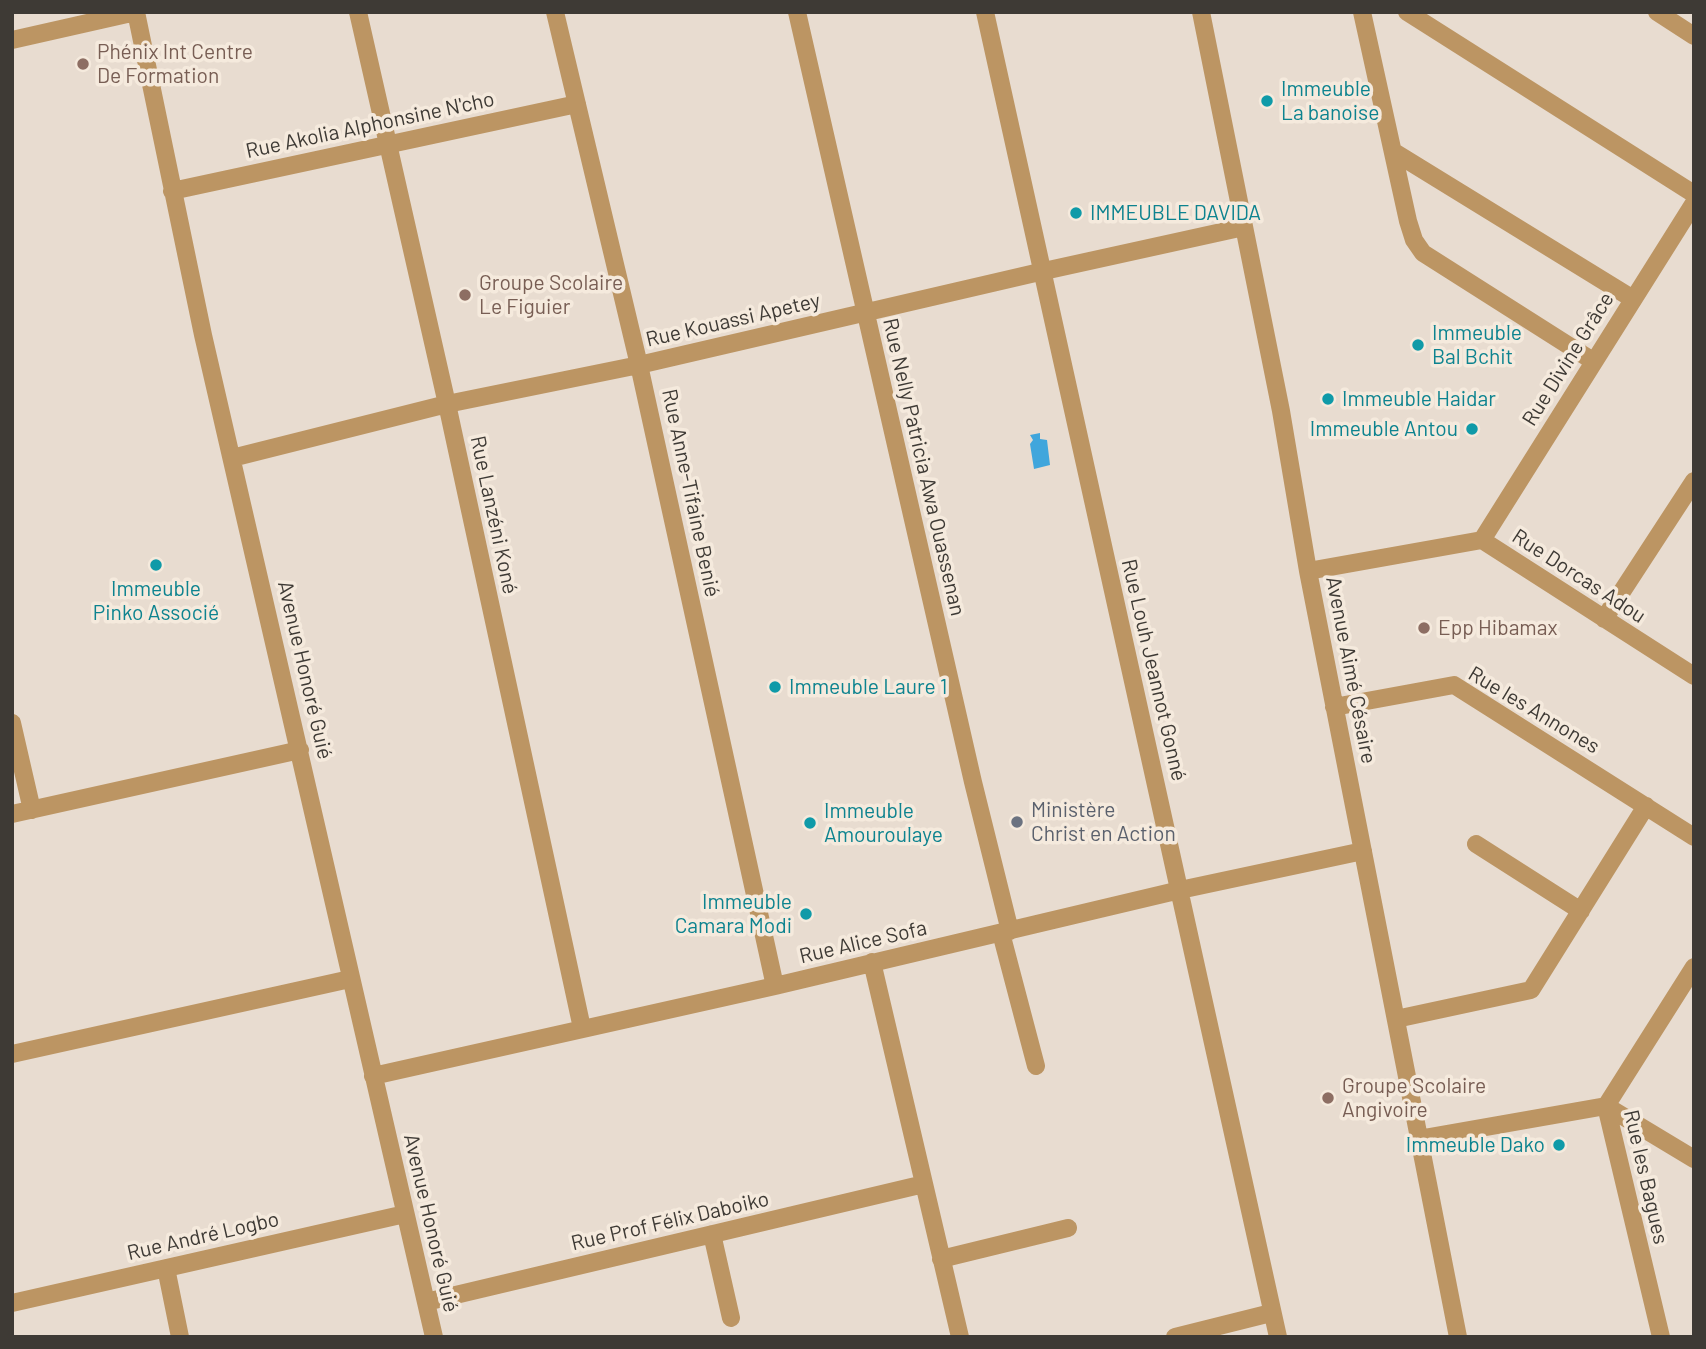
<!DOCTYPE html>
<html>
<head>
<meta charset="utf-8">
<style>
	body { margin:0 }
	#map { position:relative; width:1706px; height:1349px; overflow:hidden; background:#e8dcd0; font-family:Barlow,sans-serif }
	canvas { display:block }
	.frame { position:absolute; inset:0; border:14px solid #3e3a35; pointer-events:none }
</style>
</head>
<body>
<div id="map">
<canvas width="1706" height="1349"></canvas>
<div class="frame"></div>
</div>
<script>
const ctx = document.querySelector('canvas').getContext('2d');
ctx.lineJoin = 'round';
function fill(path, color) { ctx.fillStyle = color; ctx.fill(path, 'evenodd'); }
const toPath = rows => new Path2D(rows.map(r => 'M' + r).join(''));
function trace(path, color, width, dash) { ctx.strokeStyle = color; ctx.lineWidth = width; ctx.lineCap = dash ? 'butt' : 'round'; ctx.setLineDash(dash || []); ctx.stroke(path); }
function label(font, color, halo, rows, align = 'center') {
  ctx.font = font + ' Barlow,sans-serif'; ctx.lineWidth = 7; ctx.setLineDash([]); ctx.textBaseline = 'middle'; ctx.strokeStyle = halo; ctx.fillStyle = color; for (const [text, x, y, turn = 0] of rows) {
    ctx.save(); ctx.translate(x, y); ctx.rotate((+turn || 0) * Math.PI / 180); ctx.textAlign = isNaN(turn) ? turn : align; if (halo) ctx.strokeText(text, 0, 0); ctx.fillText(text, 0, 0); ctx.restore();
  }
}
fill(toPath([
	[1040,433,1040,439,1047,440,1050,465,1034,469,1030,444,1033,440,1030,435]
]), '#40a6dc');
trace(toPath([
	[136,12,203,335,434,1337],
	[358,12,447,404,582,1028],
	[555,12,639,365,775,986],
	[797,12,973,782,1010,931],
	[985,12,1278,1337],
	[1201,12,1281,411,1308,571,1458,1337],
	[1362,12,1408,221,1414,240,1423,253,1593,361],
	[1407,12,1694,194],
	[1657,12,1694,36],
	[12,40,136,12],
	[1394,152,1633,299],
	[172,191,577,104],
	[232,458,447,404,639,365,1044,271,1244,227],
	[1482,540,1694,203],
	[1308,571,1482,540,1694,676],
	[1604,619,1694,481],
	[1334,707,1454,685,1694,837],
	[12,723,32,810],
	[12,814,300,750],
	[1476,844,1581,911],
	[1001,933,1036,1066],
	[872,962,960,1337],
	[1396,1019,1531,990,1646,806],
	[12,1054,350,979],
	[373,1076,775,986,1180,890,1363,851],
	[1418,1139,1606,1106,1694,1159],
	[712,1234,731,1318],
	[941,1259,1068,1228],
	[166,1268,180,1337],
	[426,1302,924,1184],
	[12,1303,405,1214],
	[1175,1337,1271,1313],
	[1661,1337,1606,1106,1694,967]
]), '#bc9563', 18);
for (const [x, y, r, color] of [
	[83,64,7,"#8d6e63"],
	[1267,101,7,"#0f9aa8"],
	[1076,213,7,"#0f9aa8"],
	[465,295,7,"#8d6e63"],
	[1418,345,7,"#0f9aa8"],
	[1328,399,7,"#0f9aa8"],
	[1472,429,7,"#0f9aa8"],
	[156,565,7,"#0f9aa8"],
	[1424,628,7,"#8d6e63"],
	[775,687,7,"#0f9aa8"],
	[1017,822,7,"#6b7280"],
	[810,823,7,"#0f9aa8"],
	[806,914,7,"#0f9aa8"],
	[1328,1098,7,"#8d6e63"],
	[1559,1145,7,"#0f9aa8"]
]) { const dot = new Path2D(); dot.arc(x, y, r, 0, 2 * Math.PI); ctx.fillStyle = color; ctx.fill(dot); trace(dot, '#f5eadd', 2.5); }
label('21px', '#785e54', '#f5eadd', [
	["Phénix Int Centre",97,52],
	["De Formation",97,76],
	["Groupe Scolaire",479,283],
	["Le Figuier",479,307],
	["Epp Hibamax",1438,628],
	["Groupe Scolaire",1342,1086],
	["Angivoire",1342,1110]
], 'left');
label('21px', '#0d838f', '#f5eadd', [
	["Immeuble",1281,89],
	["La banoise",1281,113],
	["IMMEUBLE DAVIDA",1090,213],
	["Immeuble",1432,333],
	["Bal Bchit",1432,357],
	["Immeuble Haidar",1342,399],
	["Immeuble Antou",1458,429,"right"],
	["Immeuble",156,589,"center"],
	["Pinko Associé",156,613,"center"],
	["Immeuble Laure 1",789,687],
	["Immeuble",824,811],
	["Amouroulaye",824,835],
	["Immeuble",792,902,"right"],
	["Camara Modi",792,926,"right"],
	["Immeuble Dako",1545,1145,"right"]
], 'left');
label('21px', '#3e3a35', '#f5eadd', [
	["Rue Akolia Alphonsine N'cho",370,125,-12],
	["Rue Kouassi Apetey",733,320,-13],
	["Rue Divine Grâce",1568,359,-58],
	["Rue Nelly Patricia Awa Ouassenan",924,467,77],
	["Rue Anne-Tifaine Benié",691,493,78],
	["Rue Lanzéni Koné",494,515,78],
	["Rue Dorcas Adou",1579,576,33],
	["Avenue Honoré Guié",305,670,77],
	["Rue Louh Jeannot Gonné",1154,670,77],
	["Avenue Aimé Césaire",1351,670,79],
	["Rue les Annones",1534,710,31],
	["Rue Alice Sofa",863,942,-13],
	["Rue les Bagues",1646,1177,77],
	["Rue Prof Félix Daboiko",670,1221,-13],
	["Avenue Honoré Guié",431,1223,77],
	["Rue André Logbo",203,1236,-13]
]);
label('21px', '#5b616d', '#f5eadd', [
	["Ministère",1031,810],
	["Christ en Action",1031,834]
], 'left');
</script>
</body>
</html>
